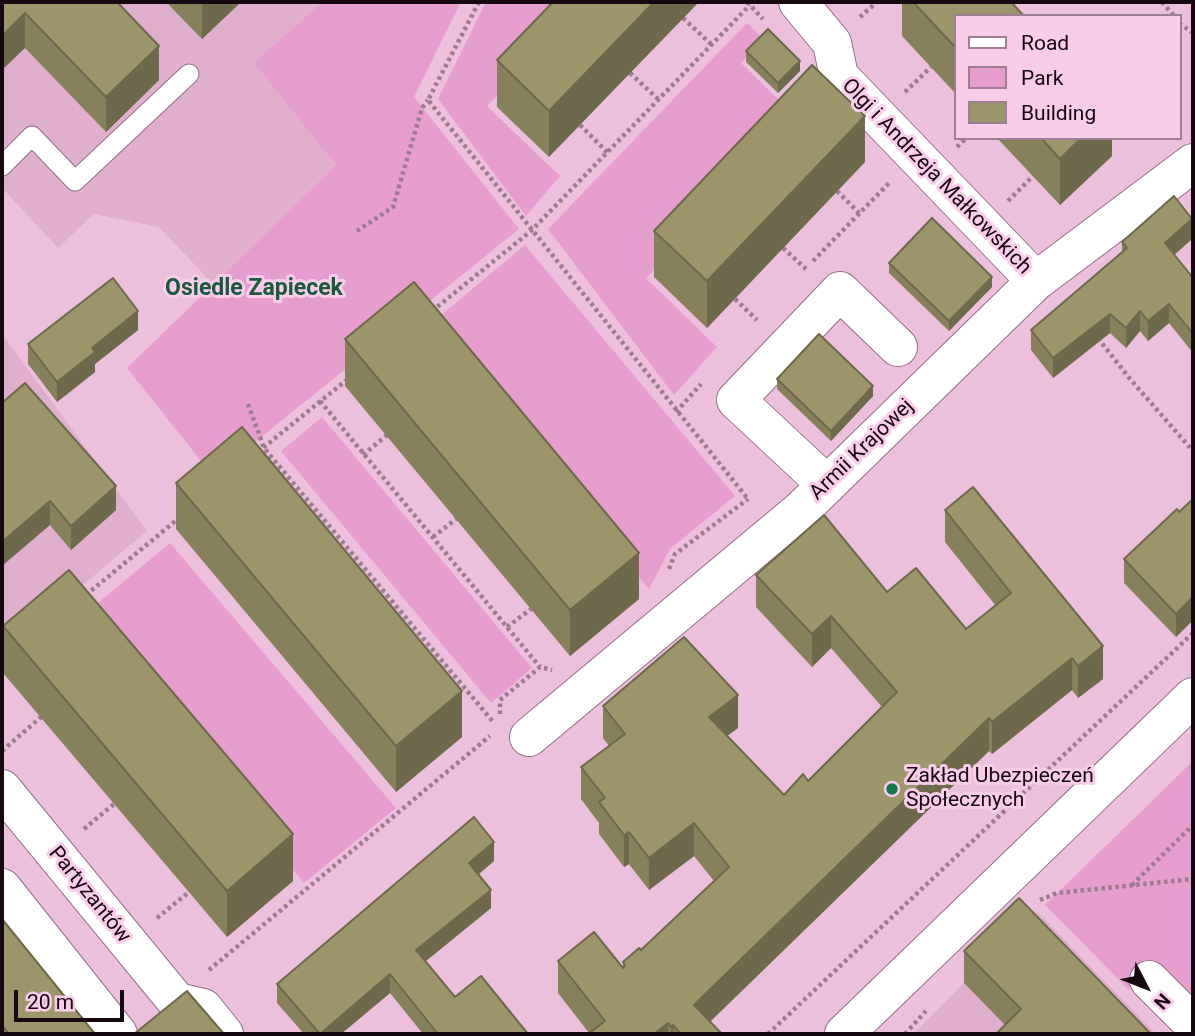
<!DOCTYPE html>
<html>
<head>
<meta charset="utf-8">
<style>
	body { margin:0 }
	#map { position:relative; width:1195px; height:1036px; overflow:hidden; background:#ecc0dc; font-family:Roboto,sans-serif }
	canvas { display:block }
	.frame { position:absolute; inset:0; border:4px solid #160811; pointer-events:none }
	.legend { position:absolute; left:954px; top:14px; width:228px; height:126px; box-sizing:border-box; background:#f9cde9; border:2px solid #9e7e93; margin:0; padding:9px 12px; list-style:none; font-size:21px; color:#160811 }
	.legend li { display:flex; align-items:center; gap:14px; height:35px }
	.legend b { width:35px; border:2px solid #9e7e93 }
	.north { position:absolute; left:1111px; top:952px; width:70px; height:70px; -webkit-text-stroke:5px #f9cde9; paint-order:stroke; rotate:132deg; font-size:19px; font-weight:700; line-height:28px; text-align:center; color:#160811 }
	.north::after { content:''; display:block; margin:auto; width:24px; height:32px; background:#160811; clip-path:polygon(50% 0,100% 100%,50% 72%,0 100%) }
	.scale { position:absolute; left:14px; top:990px; width:110px; height:32px; box-sizing:border-box; border:4px solid #160811; border-top:0; padding-left:9px; font-size:21px; line-height:24px; white-space:nowrap; color:#160811; -webkit-text-stroke:5px #f9cde9; paint-order:stroke }
</style>
</head>
<body>
<div id="map">
<canvas width="1195" height="1036"></canvas>
<div class="frame"></div>
<ul class="legend">
<li><b style="height:9px;background:#fff"></b>Road</li>
<li><b style="height:19px;background:#e69ece"></b>Park</li>
<li><b style="height:19px;background:#9d966a"></b>Building</li>
</ul>
<div class="north">N</div>
<div class="scale">20 m</div>
</div>
<script>
const ctx = document.querySelector('canvas').getContext('2d');
ctx.lineJoin = 'round';
function fill(path, color) { ctx.fillStyle = color; ctx.fill(path, 'evenodd'); }
const toPath = rows => new Path2D(rows.map(r => 'M' + r).join(''));
function trace(path, color, width, dash) { ctx.strokeStyle = color; ctx.lineWidth = width; ctx.lineCap = dash ? 'butt' : 'round'; ctx.setLineDash(dash || []); ctx.stroke(path); }
function label(font, color, halo, rows, align = 'center') {
  ctx.font = font + ' Roboto,sans-serif'; ctx.lineWidth = 6; ctx.setLineDash([]); ctx.textBaseline = 'middle'; ctx.strokeStyle = halo; ctx.fillStyle = color; for (const [text, x, y, turn = 0] of rows) {
    ctx.save(); ctx.translate(x, y); ctx.rotate((+turn || 0) * Math.PI / 180); ctx.textAlign = isNaN(turn) ? turn : align; if (halo) ctx.strokeText(text, 0, 0); ctx.fillText(text, 0, 0); ctx.restore();
  }
}
fill(toPath([
	[2,2,322,2,254,63,336,165,213,284,159,227,94,214,58,248,2,188],
	[2,334,147,531,2,653],
	[1038,912,1156,1034,913,1034,964,983]
]), '#e0afce');
fill(toPath([
	[322,2,461,2,414,97,519,229,213,476,127,368,336,165,254,63],
	[486,2,587,2,487,106,560,176,526,216,438,99],
	[747,23,763,38,741,63,782,103,818,99,646,278,717,347,674,395,548,229],
	[525,245,735,496,670,549,649,589,428,326],
	[322,417,532,668,491,703,281,451],
	[170,543,396,808,304,883,81,617],
	[1193,761,1193,1005,1154,966,1129,990,1045,905]
]), '#e69ece');
const service = toPath([
	[2,166,32,136,75,181,189,74]
]);
const minor = toPath([
	[798,2,832,43,839,76,1036,281],
	[827,485,736,400,840,291,898,347],
	[529,737,801,510,1036,281,1193,163],
	[2,789,177,1002,203,1008,224,1034],
	[2,888,118,1034],
	[1149,980,1193,1024]
]);
const secondary = toPath([
	[844,1034,1193,697]
]);
trace(service, '#976f89', 21);
trace(minor, '#976f89', 40);
trace(secondary, '#976f89', 40);
trace(toPath([
	[479,2,428,100,748,499],
	[747,2,763,19],
	[1162,2,1174,16],
	[860,17,877,2],
	[683,18,712,45],
	[1179,23,1193,33],
	[630,73,659,100],
	[905,92,931,67],
	[580,125,608,153],
	[957,147,966,138],
	[837,191,860,214],
	[1008,201,1033,176],
	[357,231,393,207,422,108,428,100],
	[783,248,806,269],
	[813,261,890,182],
	[735,299,757,320],
	[432,311,531,231,750,5],
	[1098,338,1130,379,1193,451],
	[320,401,540,667],
	[248,404,264,448,494,723],
	[676,412,701,384],
	[258,452,349,378],
	[363,455,387,435],
	[433,537,456,519],
	[669,569,675,554,748,499],
	[86,595,179,518],
	[507,627,531,609],
	[500,714,500,700,540,667,552,670],
	[2,751,41,717],
	[84,829,114,804],
	[1132,885,1193,825],
	[1040,900,1057,893,1193,879],
	[157,918,189,892],
	[209,970,490,736],
	[768,1034,1193,633],
	[905,1034,926,1011]
]), '#9d7c91', 4.5, [3.5, 3.5]);
trace(service, '#fff', 19);
trace(minor, '#fff', 38);
trace(secondary, '#fff', 38);
fill(toPath([
	[2,2,159,80,106,132,25,48],
	[166,2,241,2,202,39],
	[553,2,549,157,497,107,497,60],
	[902,2,1011,2,955,16,955,93,902,36],
	[746,51,800,71,778,93,746,62],
	[997,138,1112,138,1112,156,1060,205],
	[865,162,707,328,654,277,654,231],
	[1192,239,1174,255,1193,278,1193,353,1169,323,1148,341,1140,331,1126,348,1110,333,1053,378,1031,350,1031,330,1122,253,1122,242],
	[889,263,992,287,949,331,889,273],
	[138,330,95,364,95,372,57,402,28,364,28,344],
	[345,339,639,599,570,656,345,386],
	[777,379,873,396,831,441,777,389],
	[2,403,116,510,71,550,50,525],
	[176,483,462,737,396,792,176,529],
	[1193,499,1193,620,1176,637,1124,583,1124,559],
	[945,510,1103,679,1078,698,1072,690,992,754,989,751,710,1022,722,1034,588,1034,589,1033,558,993,558,961,623,968,623,962,641,950,714,881,694,856,649,890,629,864,624,867,599,834,599,823,581,799,581,767,609,746,603,738,603,706,738,728,727,736,784,795,808,781,882,707,831,648,812,667,756,607,756,575,887,592,966,629,996,606,945,542],
	[3,626,293,881,227,937,3,673],
	[494,861,479,874,491,908,426,961,455,997,528,1034,423,1034,390,993,341,1034,304,1034,277,1003,277,984],
	[2,919,95,1034,2,1034],
	[964,951,1151,1034,1005,1025,964,983]
]), '#87815b');
fill(toPath([
	[205,2,241,2,202,39,202,5],
	[654,2,699,2,549,157,549,111],
	[25,13,25,48,2,70,2,36],
	[159,46,159,80,106,132,106,97],
	[800,61,800,71,778,93,778,83],
	[865,116,865,162,707,328,707,281],
	[1081,138,1112,138,1112,156,1060,205,1060,159],
	[1192,219,1192,239,1165,263,1165,243],
	[992,277,992,287,949,331,949,321],
	[1169,304,1169,323,1148,341,1148,321],
	[138,311,138,330,95,364,95,372,57,402,57,382,92,348],
	[1140,311,1140,331,1126,348,1126,328],
	[1110,314,1110,333,1053,378,1053,358],
	[873,386,873,396,831,441,831,431],
	[116,486,116,510,71,550,71,526],
	[50,501,50,525,2,566,2,542],
	[639,553,639,599,570,656,570,610],
	[1193,597,1193,620,1176,637,1176,614],
	[831,616,831,648,812,667,812,634],
	[1103,646,1103,679,1078,698,1078,666],
	[1072,658,1072,690,992,754,992,722],
	[462,691,462,737,396,792,396,746],
	[738,695,738,728,709,749,709,717],
	[989,718,989,751,697,1034,694,1005],
	[694,823,694,856,649,890,649,858],
	[629,832,629,864,624,867,624,835],
	[293,834,293,881,227,937,227,891],
	[494,842,494,861,469,882,469,863],
	[491,890,491,908,416,969,416,950],
	[390,974,390,993,341,1034,320,1034],
	[668,1023,668,1034,654,1034],
	[673,1025,673,1034,671,1034,671,1027]
]), '#6e694a');
const building = toPath([
	[2,2,117,2,159,46,106,97,25,13,2,36,2,2],
	[553,2,654,2,549,111,497,60,553,2],
	[913,2,1011,2,1024,16,955,16,955,47,913,2],
	[768,29,800,61,778,83,746,51,768,29],
	[812,65,865,116,707,281,654,231,812,65],
	[1041,138,1081,138,1060,159,1041,138],
	[1174,196,1192,219,1165,243,1193,278,1193,334,1169,304,1148,321,1140,311,1126,328,1110,314,1053,358,1031,330,1127,248,1122,242,1174,196],
	[932,218,992,277,949,321,889,263,932,218],
	[113,278,138,311,92,348,95,352,57,382,28,344,113,278],
	[414,282,639,553,570,610,345,339,414,282],
	[819,334,873,386,831,431,777,379,819,334],
	[25,383,116,486,71,526,50,501,2,542,2,403,25,383],
	[242,427,462,691,396,746,176,483,242,427],
	[973,487,1103,646,1078,666,1072,658,992,722,989,718,694,1005,722,1034,681,1034,673,1025,671,1027,668,1023,654,1034,588,1034,605,1021,558,961,594,932,623,968,625,965,623,962,639,948,641,950,729,867,694,823,649,858,629,832,624,835,599,802,605,798,581,767,625,734,603,706,684,637,738,695,709,717,784,795,803,774,808,781,897,692,831,616,812,634,756,575,824,515,887,592,916,568,966,629,1011,593,945,510,973,487],
	[1193,499,1193,597,1176,614,1124,559,1177,509,1179,512,1193,499],
	[69,570,293,834,227,891,3,626,69,570],
	[474,817,494,842,469,863,491,890,416,950,455,997,481,976,528,1034,438,1034,390,974,320,1034,277,984,474,817],
	[1019,898,1151,1034,996,1034,1021,1009,964,951,1019,898],
	[2,919,95,1034,9,1034,2,1025,2,919],
	[187,991,224,1034,134,1034,187,991]
]);
fill(building, '#9d966a');
trace(building, '#6e694a', 2);
for (const [x, y, r, color] of [
	[892,789,7,"#16784f"]
]) { const dot = new Path2D(); dot.arc(x, y, r, 0, 2 * Math.PI); ctx.fillStyle = color; ctx.fill(dot); trace(dot, '#f9cde9', 2.5); }
label('21px', '#160811', '#f9cde9', [
	["Olgi i Andrzeja Małkowskich",936,177,46],
	["Armii Krajowej",862,450,-44],
	["Partyzantów",89,895,51]
]);
label('21px', '#160811', '#f9cde9', [
	["Zakład Ubezpieczeń",906,777],
	["Społecznych",906,801]
], 'left');
label('bold 23px', '#1a593c', '#f9cde9', [
	["Osiedle Zapiecek",254,289]
]);
</script>
</body>
</html>
